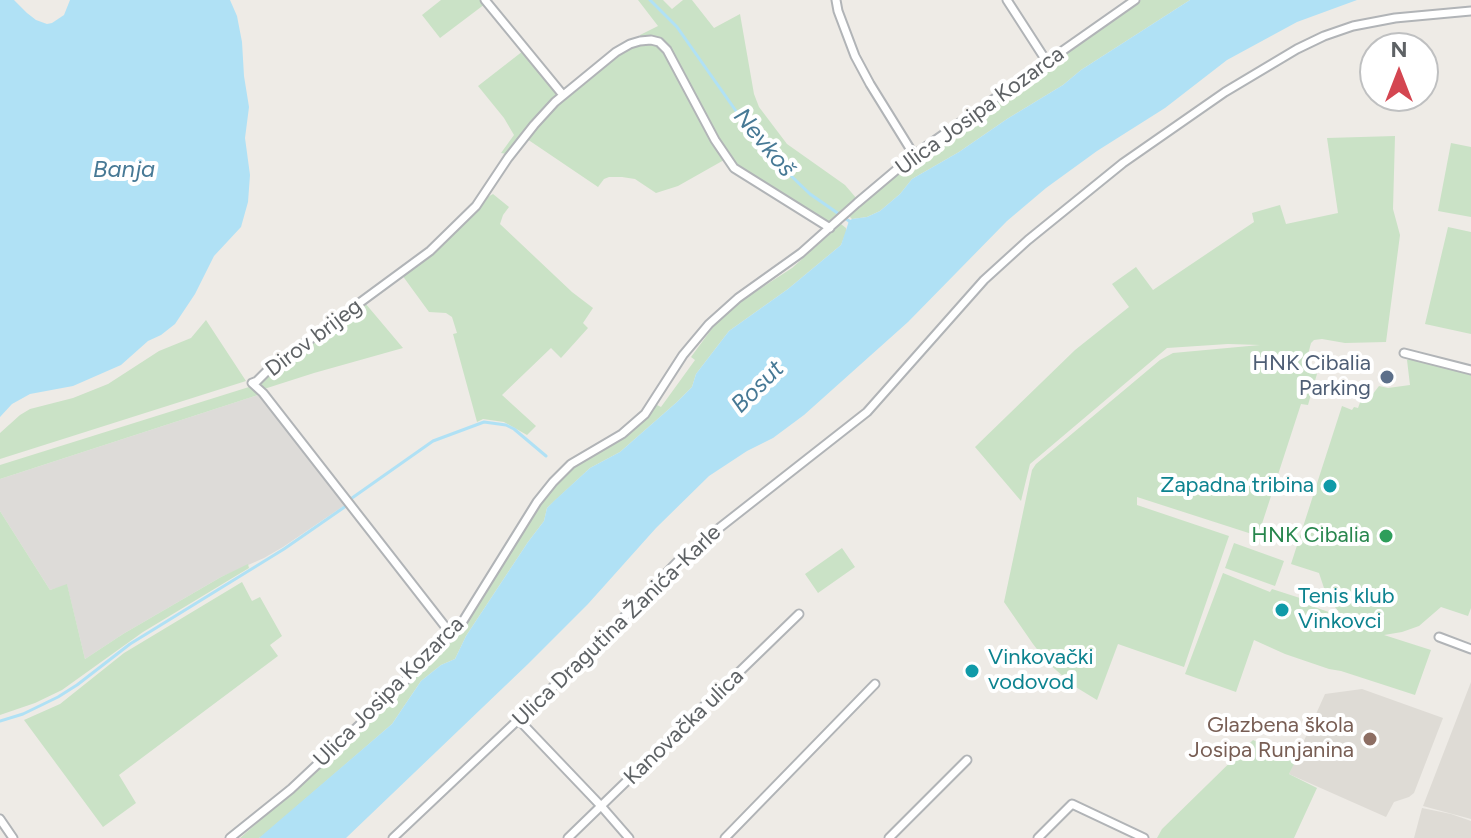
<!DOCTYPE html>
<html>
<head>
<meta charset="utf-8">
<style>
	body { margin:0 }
	#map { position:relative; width:1471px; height:838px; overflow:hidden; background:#eeebe6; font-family:Figtree,sans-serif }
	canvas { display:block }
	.north { position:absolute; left:1359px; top:32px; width:80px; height:80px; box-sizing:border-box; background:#fff; border:2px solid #bfc0c1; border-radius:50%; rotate:0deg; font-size:22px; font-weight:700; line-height:32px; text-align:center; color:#5e6265 }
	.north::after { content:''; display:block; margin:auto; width:28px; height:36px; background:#d44651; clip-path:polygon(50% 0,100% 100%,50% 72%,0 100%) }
</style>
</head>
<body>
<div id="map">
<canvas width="1471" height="838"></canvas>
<div class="north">N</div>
</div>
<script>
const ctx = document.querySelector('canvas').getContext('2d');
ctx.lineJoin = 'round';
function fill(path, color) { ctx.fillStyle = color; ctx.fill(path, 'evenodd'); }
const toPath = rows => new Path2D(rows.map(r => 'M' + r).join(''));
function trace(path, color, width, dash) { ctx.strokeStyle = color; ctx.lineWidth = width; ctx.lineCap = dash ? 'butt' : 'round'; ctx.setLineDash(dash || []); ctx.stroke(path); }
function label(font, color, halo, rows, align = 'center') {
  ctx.font = font + ' Figtree,sans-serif'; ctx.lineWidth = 8; ctx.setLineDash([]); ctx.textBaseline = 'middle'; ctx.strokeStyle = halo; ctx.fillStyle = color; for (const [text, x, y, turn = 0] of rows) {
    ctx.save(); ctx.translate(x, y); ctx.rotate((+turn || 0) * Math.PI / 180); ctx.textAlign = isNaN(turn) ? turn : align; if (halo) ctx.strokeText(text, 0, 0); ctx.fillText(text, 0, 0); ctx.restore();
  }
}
fill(toPath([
	[261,394,345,505,283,547,264,558,221,577,123,634,85,659,67,585,50,590,0,511,0,479]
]), '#dddbd8');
fill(toPath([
	[1471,682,1471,819,1423,806],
	[1362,689,1443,718,1414,793,1409,797,1394,802,1386,817,1289,774,1325,694],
	[1422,808,1451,814,1471,821,1471,838,1414,838]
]), '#dedbd5');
fill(toPath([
	[441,0,481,0,485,4,440,38,422,15],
	[638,0,663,0,672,9,683,0,692,0,714,28,740,14,754,94,759,107,787,144,845,185,857,199,829,224,748,174,735,163,724,149,675,57,667,45,640,38,640,35,658,26],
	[1141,0,1190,0,1081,70,1063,85,1007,119,959,152,912,179,900,194,880,211,867,217,852,219,849,216,898,171,919,156],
	[639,43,655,45,667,54,724,160,678,186,656,193,635,179,622,177,609,177,604,179,598,187,527,139,558,103,596,71,631,47],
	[523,51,559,95,527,127,507,154,501,153,514,135,504,118,478,86],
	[1395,136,1393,209,1400,235,1386,342,1345,343,1322,339,1314,340,1311,343,1306,362,1319,367,1308,405,1301,404,1258,536,1137,497,1137,505,1229,536,1184,667,1118,644,1097,700,1074,686,1047,662,1033,644,1004,602,1032,470,1036,464,1160,360,1173,353,1260,345,1228,344,1167,348,1030,464,1021,501,975,447,1075,350,1129,307,1112,284,1136,267,1153,290,1254,222,1252,213,1280,205,1286,224,1338,213,1327,138],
	[1451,143,1471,147,1471,217,1438,211],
	[493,194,509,207,503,215,500,224,572,292,593,308,583,323,588,328,561,358,551,348,502,395,536,426,527,435,504,422,483,419,477,422,453,334,457,333,452,317,446,313,429,312,402,275,471,217,486,198],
	[841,224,846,228,846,233,841,245,788,289,729,331,696,374,692,387,677,402,620,452,590,468,547,508,544,521,528,542,466,636,455,659,441,665,421,681,392,724,264,835,259,838,240,838,359,733,450,643,474,612,534,515,555,485,577,465,624,437,640,424,657,405,661,407,695,360,691,357,716,323,738,303,792,268],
	[1448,227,1471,232,1471,334,1425,324],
	[365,303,403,348,314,373,264,389,261,383,267,375],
	[206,320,246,381,0,459,0,433,20,415,30,409,73,398,108,384,159,351,191,338],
	[1409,359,1440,365,1471,373,1471,608,1468,616,1441,607,1419,626,1402,632,1384,635,1431,650,1415,695,1341,671,1329,669,1285,654,1254,640,1236,692,1185,674,1223,573,1270,592,1272,589,1303,599,1303,603,1343,617,1327,597,1319,573,1291,564,1342,406,1352,410,1354,407,1358,408,1362,397,1369,399,1379,386,1388,388,1410,385,1407,360],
	[249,387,254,388,261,394,0,479,0,465],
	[0,511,50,590,67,584,85,659,123,634,221,577,248,564,249,568,143,632,62,690,35,703,0,715],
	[1234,543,1284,561,1275,586,1225,568],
	[842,548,855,567,818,593,805,574],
	[242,582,252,601,260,597,282,636,270,645,278,656,119,775,136,803,103,827,24,720,60,704,124,653],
	[1253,740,1296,760,1289,774,1317,788,1294,838,1157,838,1162,829]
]), '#cae2c6');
fill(toPath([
	[0,0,14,0,27,13,36,20,47,24,52,23,64,15,70,0,230,0,237,16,242,42,244,76,249,107,245,138,250,175,248,202,241,227,214,256,195,294,175,324,161,335,148,341,121,365,73,386,30,394,12,404,0,417],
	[1190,0,1357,0,1297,22,1227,60,1165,108,1097,151,1046,188,1007,221,908,322,804,415,773,438,747,451,709,476,656,528,588,604,528,664,346,838,259,838,392,724,421,681,441,665,455,659,466,636,528,542,544,521,547,508,554,501,590,468,620,452,677,402,692,387,696,374,729,331,788,289,841,245,849,221,852,219,867,217,880,211,900,194,912,179,959,152,1007,119,1063,85,1081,70]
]), '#b0e1f5');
trace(toPath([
	[650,0,677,27,762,148,810,194,852,223],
	[352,498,433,441,484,422,506,425,514,429,546,456],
	[0,721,23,714,58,697,77,685,130,644,284,549,346,506]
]), '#b0e1f5', 3);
const minor = toPath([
	[485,0,563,95],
	[836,0,838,11,855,56,870,84,914,155],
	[1007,0,1047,62],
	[1404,353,1471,370],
	[451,634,263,393,252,383,257,381,267,371,430,251,476,206,508,158,534,125,555,102,616,52,630,44,640,41,651,40,659,42,667,50,715,140,734,168,830,228],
	[1439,637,1471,649],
	[518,719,602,807,629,838],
	[0,819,13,838],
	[230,838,291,789,386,700,451,634,463,621,537,502,553,482,571,464,622,434,645,414,683,355,709,324,738,298,801,253,857,203,914,155,1135,0],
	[393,838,591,651,681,558,867,412,984,280,1028,240,1123,163,1225,92,1297,49,1324,36,1353,26,1395,18,1471,11],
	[568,838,799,614],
	[725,838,875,684],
	[889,838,967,760],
	[1038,838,1072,804,1144,838]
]);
trace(minor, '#b1b4b7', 11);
trace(minor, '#fff', 7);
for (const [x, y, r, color] of [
	[1387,377,8,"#5c6f8a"],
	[1330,486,8,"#0f9aa8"],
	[1386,536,8,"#2e9e5b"],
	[1282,610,8,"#0f9aa8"],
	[972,671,8,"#0f9aa8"],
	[1370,739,8,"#8d6e63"]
]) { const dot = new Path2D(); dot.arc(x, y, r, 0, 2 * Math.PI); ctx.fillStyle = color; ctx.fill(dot); trace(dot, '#fff', 3); }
label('22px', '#5e6265', '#fff', [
	["Ulica Josipa Kozarca",980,111,-36],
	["Dirov brijeg",314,338,-37],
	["Ulica Dragutina Žanića-Karle",617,626,-44],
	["Ulica Josipa Kozarca",389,692,-45],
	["Kanovačka ulica",684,727,-44]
]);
label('22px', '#4e5e75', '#fff', [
	["HNK Cibalia",1371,364],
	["Parking",1371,389]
], 'right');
label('22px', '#0d838f', '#fff', [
	["Zapadna tribina",1314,486,"right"],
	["Tenis klub",1298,597],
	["Vinkovci",1298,622],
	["Vinkovački",988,658],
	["vodovod",988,683]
], 'left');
label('22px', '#27864d', '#fff', [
	["HNK Cibalia",1370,536]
], 'right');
label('22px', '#785e54', '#fff', [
	["Glazbena škola",1354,726],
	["Josipa Runjanina",1354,751]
], 'right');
label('italic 24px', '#477995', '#fff', [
	["Nevkoš",764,143,50],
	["Banja",124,170],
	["Bosut",758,387,-45]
]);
</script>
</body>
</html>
